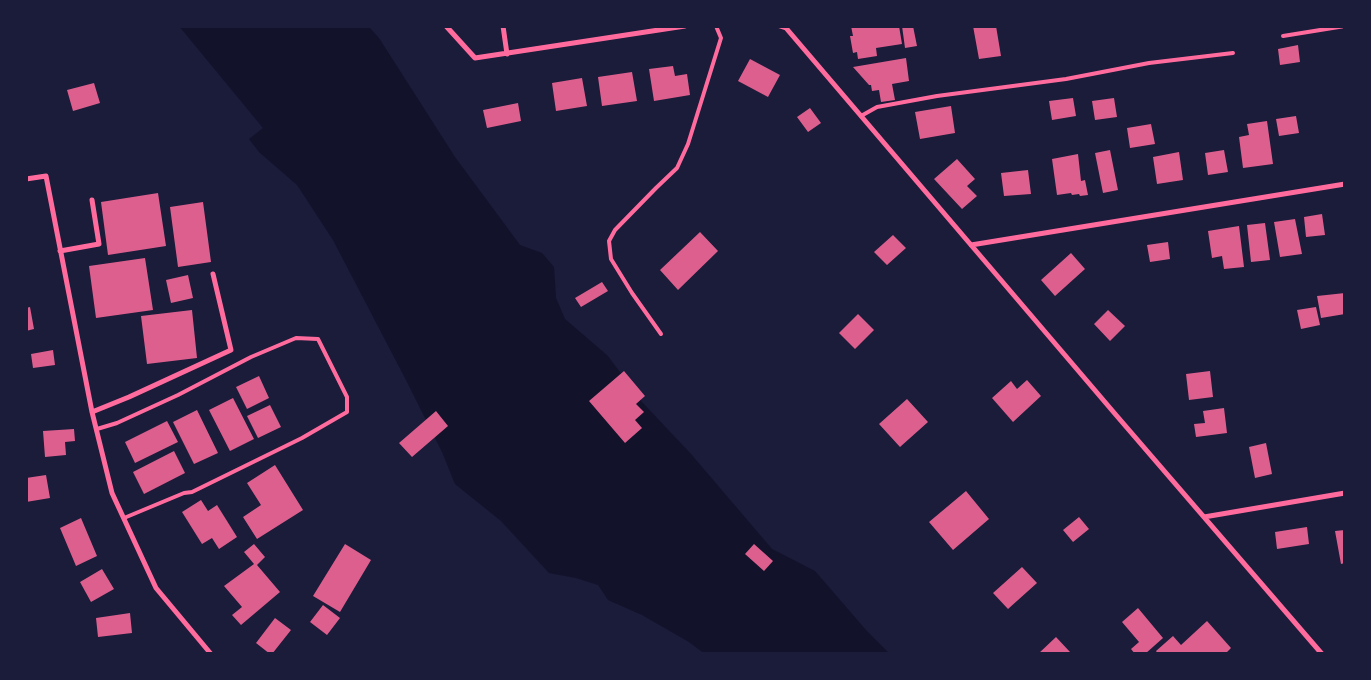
<!DOCTYPE html>
<html>
<head>
<meta charset="utf-8">
<style>
	body { margin:0 }
	#map { position:relative; width:1371px; height:680px; overflow:hidden; background:#1b1b3a; font-family:Signika,sans-serif }
	canvas { display:block }
	.frame { position:absolute; inset:0; border:28px solid #1b1b3a; pointer-events:none }
</style>
</head>
<body>
<div id="map">
<canvas width="1371" height="680"></canvas>
<div class="frame"></div>
</div>
<script>
const ctx = document.querySelector('canvas').getContext('2d');
ctx.lineJoin = 'round';
function fill(path, color) { ctx.fillStyle = color; ctx.fill(path, 'evenodd'); }
const toPath = rows => new Path2D(rows.map(r => 'M' + r).join(''));
function trace(path, color, width, dash) { ctx.strokeStyle = color; ctx.lineWidth = width; ctx.lineCap = dash ? 'butt' : 'round'; ctx.setLineDash(dash || []); ctx.stroke(path); }
fill(toPath([
	[179,26,368,26,379,38,455,157,520,245,542,253,554,267,556,298,565,319,608,356,642,402,691,454,772,549,815,571,866,630,890,654,705,654,689,642,642,615,608,600,598,585,576,578,549,573,501,521,455,484,442,452,407,382,333,240,297,185,259,152,249,139,263,128]
]), '#12122b');
fill(toPath([
	[851,26,899,26,902,44,876,48,877,56,858,59,857,52,853,53,850,36,853,36],
	[902,26,913,26,917,46,905,48],
	[973,26,996,26,1001,56,979,59],
	[1298,45,1300,62,1280,65,1278,49],
	[906,58,909,81,892,84,895,100,881,102,879,90,872,91,871,85,869,85,853,67],
	[750,59,780,75,768,97,738,81],
	[673,66,675,76,687,74,690,95,654,101,649,69],
	[632,72,637,101,602,106,598,77],
	[582,78,587,106,556,111,552,83],
	[94,83,100,103,73,111,67,90],
	[1073,98,1076,116,1052,120,1049,101],
	[1114,98,1117,117,1095,120,1092,101],
	[518,103,521,121,487,128,483,110],
	[951,106,955,133,920,139,915,112],
	[810,108,821,123,808,132,797,117],
	[1296,116,1299,133,1279,136,1276,119],
	[1267,121,1273,164,1243,168,1239,137,1249,135,1247,124],
	[1151,124,1155,144,1130,148,1127,128],
	[1110,150,1118,190,1103,193,1095,153],
	[1224,150,1228,172,1208,175,1205,153],
	[1179,152,1183,180,1157,184,1153,157],
	[1078,154,1081,181,1085,180,1088,195,1080,196,1079,194,1072,195,1071,193,1057,195,1052,159],
	[957,159,975,179,967,186,977,196,962,209,934,179],
	[1028,170,1031,194,1004,196,1001,173],
	[158,193,166,246,108,255,101,202],
	[203,202,211,262,178,267,170,207],
	[1322,214,1325,235,1306,237,1304,217],
	[1295,219,1302,254,1280,257,1274,222],
	[1265,223,1270,260,1251,262,1247,225],
	[1239,226,1244,267,1224,269,1222,256,1212,258,1208,231],
	[700,232,718,251,678,290,660,270],
	[893,235,906,248,887,265,874,252],
	[1168,242,1170,259,1150,262,1147,245],
	[1071,253,1085,269,1055,296,1041,280],
	[145,258,153,310,96,318,89,266],
	[188,275,193,298,171,303,166,280],
	[602,282,608,291,581,307,575,298],
	[1345,293,1345,314,1321,318,1317,296],
	[30,307,34,329,26,331,26,308],
	[1316,307,1320,325,1301,329,1297,310],
	[192,310,197,358,147,364,141,316],
	[1108,310,1125,326,1110,341,1094,324],
	[858,314,874,330,855,349,839,333],
	[53,350,55,365,33,368,31,354],
	[624,371,645,396,636,404,644,412,635,420,642,428,625,443,589,401],
	[1210,371,1213,397,1189,400,1186,374],
	[259,376,269,398,247,409,236,387],
	[1027,380,1041,396,1013,422,992,398,1011,381,1017,389],
	[233,398,254,439,230,451,209,410],
	[907,399,928,422,900,447,879,424],
	[270,405,281,427,258,438,247,416],
	[1224,408,1227,433,1196,437,1194,424,1205,423,1203,411],
	[197,410,218,453,194,464,173,422],
	[436,411,448,426,412,457,399,443],
	[167,421,178,442,135,463,125,442],
	[74,429,75,441,65,442,66,455,45,457,43,431],
	[1266,443,1272,474,1255,478,1249,447],
	[174,451,185,473,144,494,133,472],
	[275,465,303,510,257,539,243,517,261,505,247,483],
	[46,475,50,498,26,502,26,478],
	[966,491,989,519,953,550,929,522],
	[201,500,208,511,217,505,237,537,219,549,212,538,202,544,182,512],
	[1079,517,1089,529,1073,542,1063,530],
	[81,518,97,556,76,566,60,528],
	[1307,527,1309,544,1277,549,1275,532],
	[1345,530,1345,563,1341,564,1335,531],
	[254,544,265,557,257,565,280,592,241,625,232,615,242,607,224,586,254,564,244,552],
	[345,544,371,560,340,612,313,596],
	[754,544,773,561,764,571,745,554],
	[1022,567,1037,583,1008,609,993,593],
	[102,569,114,589,91,602,80,582],
	[323,605,340,618,327,635,310,622],
	[1138,608,1163,638,1145,654,1135,654,1131,649,1139,642,1122,622],
	[130,613,132,633,98,637,96,618],
	[275,618,291,630,272,654,270,654,256,643],
	[1207,621,1231,648,1225,654,1158,654,1156,651,1173,636,1181,645],
	[1056,637,1070,652,1068,654,1038,654]
]), '#dd5f8e');
trace(toPath([
	[1283,36,1345,26],
	[861,116,877,107,937,96,1066,79,1149,63,1233,53],
	[661,334,632,293,611,259,609,241,615,230,656,188,677,168,688,144,721,38,716,26],
	[97,429,117,423,178,395,251,357,296,338,318,339,347,397,347,412,302,438,192,492,184,493,124,518]
]), '#ff6b9d', 4);
trace(toPath([
	[446,26,475,58,685,26],
	[503,26,507,54],
	[780,26,786,28,1116,415,1322,654],
	[26,179,46,176,92,412,112,493,156,588,211,654],
	[971,245,1345,184],
	[60,251,99,244,92,200],
	[92,412,129,397,231,350,213,274],
	[1204,517,1345,493]
]), '#ff6b9d', 5);
</script>
</body>
</html>
